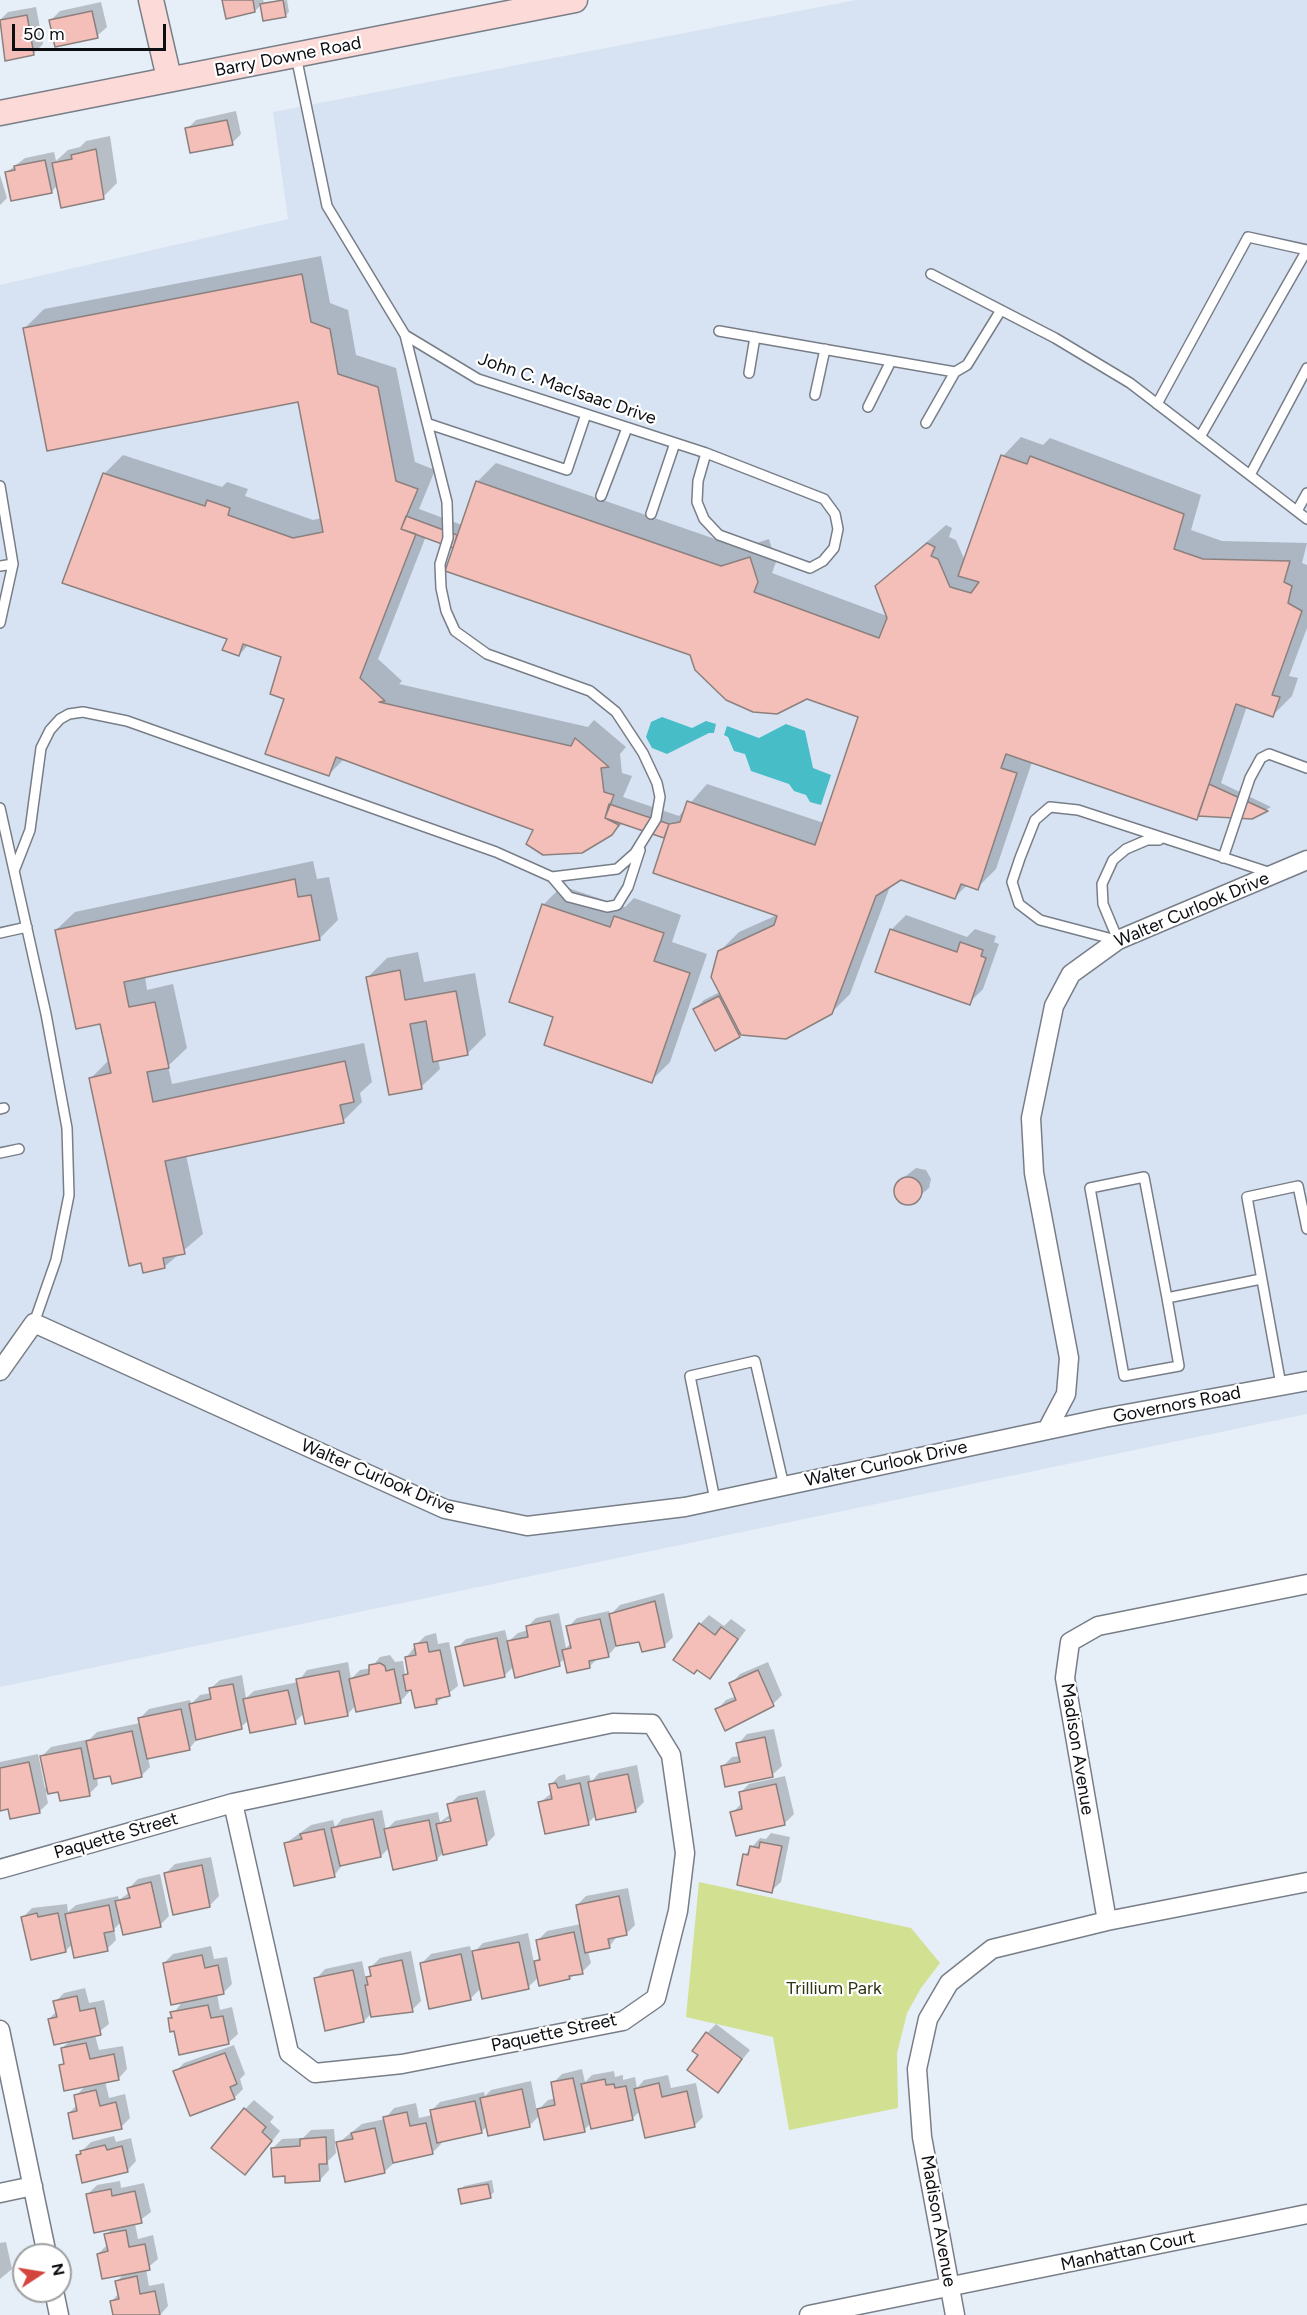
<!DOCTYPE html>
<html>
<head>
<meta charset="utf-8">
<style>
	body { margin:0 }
	#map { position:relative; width:1307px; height:2315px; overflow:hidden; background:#e6eef7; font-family:Figtree,sans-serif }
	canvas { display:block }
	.north { position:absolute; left:12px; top:2243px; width:60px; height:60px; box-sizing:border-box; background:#fff; border:2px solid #9e9fa0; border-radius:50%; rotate:78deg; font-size:16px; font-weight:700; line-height:24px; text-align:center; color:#0c0e12 }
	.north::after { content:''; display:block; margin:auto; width:21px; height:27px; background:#d3453d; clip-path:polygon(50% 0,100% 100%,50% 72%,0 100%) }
	.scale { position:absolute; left:12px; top:24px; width:154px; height:27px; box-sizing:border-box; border:3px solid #0c0e12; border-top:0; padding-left:8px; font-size:18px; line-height:21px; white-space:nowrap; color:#0c0e12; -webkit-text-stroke:4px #fff; paint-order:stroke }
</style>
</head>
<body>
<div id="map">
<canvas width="1307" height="2315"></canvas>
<div class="north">N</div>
<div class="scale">50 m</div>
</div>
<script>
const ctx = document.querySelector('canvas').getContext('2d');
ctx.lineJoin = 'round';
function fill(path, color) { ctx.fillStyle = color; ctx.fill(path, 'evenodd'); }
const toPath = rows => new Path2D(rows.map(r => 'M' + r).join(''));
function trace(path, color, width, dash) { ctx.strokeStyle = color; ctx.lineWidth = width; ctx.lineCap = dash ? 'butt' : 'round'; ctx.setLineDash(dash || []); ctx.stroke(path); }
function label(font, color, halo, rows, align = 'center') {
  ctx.font = font + ' Figtree,sans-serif'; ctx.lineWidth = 4.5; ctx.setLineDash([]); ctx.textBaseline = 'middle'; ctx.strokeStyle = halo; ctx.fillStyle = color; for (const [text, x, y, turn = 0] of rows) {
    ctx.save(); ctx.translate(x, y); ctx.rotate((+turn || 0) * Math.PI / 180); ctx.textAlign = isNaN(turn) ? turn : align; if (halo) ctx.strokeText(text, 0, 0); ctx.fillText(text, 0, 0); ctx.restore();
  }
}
fill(toPath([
	[856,0,1307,0,1307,1414,0,1687,0,285,288,219,273,112]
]), '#d7e3f3');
fill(toPath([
	[699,1882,911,1928,940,1963,921,1988,907,2013,897,2053,898,2108,789,2130,773,2037,686,2017]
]), '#d1e091');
fill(toPath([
	[662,717,692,728,706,721,716,724,714,733,709,733,667,754,652,748,646,737,651,722],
	[786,724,805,731,813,768,831,775,821,805,810,802,806,795,794,791,789,784,751,771,745,754,734,751,728,737,724,735,727,726,759,738]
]), '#46bdc7');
fill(toPath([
	[224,0,263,0,264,2,287,0,289,12,285,16,262,4,255,11],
	[101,2,107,27,97,36,50,21,60,11],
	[36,7,43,44,34,53,6,59,0,20,8,12],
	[236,111,241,134,232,143,187,129,196,120],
	[110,136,117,183,103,197,58,185,51,192,7,172,25,158,54,152,56,161,68,150,80,147,86,141],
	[0,175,7,198,0,205],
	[321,256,330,303,348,310,356,355,396,368,415,462,435,470,419,509,462,525,477,482,496,463,741,548,769,539,776,562,772,573,887,616,877,586,946,525,952,528,949,537,956,540,965,561,1003,456,1021,437,1043,445,1050,438,1201,495,1191,530,1222,541,1307,543,1302,563,1307,565,1307,628,1289,676,1298,678,1292,696,1273,715,1247,706,1221,783,1271,807,1252,817,1200,814,1197,818,1032,762,996,869,977,888,967,885,955,897,901,878,891,884,850,994,831,1013,742,1033,739,1036,695,1009,704,1000,720,992,720,951,739,932,777,915,668,832,664,836,623,823,611,834,535,829,344,759,329,774,286,698,282,656,249,644,239,655,104,474,123,455,222,487,227,482,248,489,245,496,313,520,322,518,300,401,25,328,44,309],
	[426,536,452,546,456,542,691,654,860,716,824,823,707,784,679,816,623,797,632,776,622,773,620,754,626,747,594,720,588,727,399,684,402,681,378,659],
	[313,861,317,879,329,877,338,920,319,939,145,976,147,990,173,984,187,1048,168,1066,172,1084,364,1043,372,1082,360,1093,362,1102,343,1121,186,1155,203,1234,164,1267,91,1078,109,1060,101,1022,56,930,75,912],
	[562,886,625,907,634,898,681,915,672,942,707,954,670,1062,651,1081,555,1016,510,1001,544,904],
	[906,915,967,937,975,929,996,936,994,942,999,944,983,989,969,1003,877,971,892,929],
	[418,952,424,982,475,973,486,1035,468,1053,438,1059,440,1069,421,1087,368,977,387,958],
	[916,1168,926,1170,931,1179,929,1188,910,1204,901,1202,895,1194,898,1182],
	[664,1593,673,1637,664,1646,640,1640,617,1645,608,1656,598,1658,590,1666,565,1658,559,1664,514,1666,504,1676,457,1648,466,1639,505,1630,508,1642,518,1633,528,1630,527,1627,536,1618,559,1613,566,1648,571,1643,568,1627,577,1618,609,1611,610,1615,620,1605],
	[709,1615,724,1626,731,1619,746,1630,710,1677,700,1624],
	[436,1633,438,1644,449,1642,458,1686,436,1703,412,1688,408,1689,409,1692,400,1702,356,1705,347,1715,304,1713,295,1722,249,1720,241,1727,198,1738,189,1749,148,1758,150,1767,141,1776,111,1774,97,1777,98,1785,89,1794,60,1790,46,1793,48,1803,39,1812,9,1807,0,1809,0,1762,38,1754,45,1788,48,1787,42,1756,51,1747,90,1739,97,1732,140,1723,140,1718,149,1709,190,1700,191,1704,200,1695,211,1693,210,1689,220,1680,242,1675,246,1698,254,1691,298,1682,307,1670,348,1662,351,1679,360,1670,371,1668,380,1657,390,1655,395,1662,403,1661,405,1675,409,1671,406,1658,416,1645,425,1636],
	[768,1662,782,1695,773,1704,717,1710,726,1700,736,1696,731,1684,740,1674],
	[774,1729,782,1766,772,1775,722,1767,732,1757,740,1756,738,1744,747,1734],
	[637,1765,644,1802,635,1811,596,1815,588,1823,539,1803,552,1793,550,1785,559,1776,565,1774,566,1780,589,1775,591,1782,599,1773],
	[785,1776,794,1814,785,1823,737,1834,732,1813,742,1803,740,1793,749,1784],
	[485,1790,495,1835,486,1844,444,1852,437,1859,390,1847,381,1856,343,1864,334,1876,286,1843,311,1825,333,1820,335,1827,342,1819,382,1810,386,1830,395,1821,438,1812,440,1822,451,1814,449,1805,458,1796],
	[458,1818,458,1820,446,1823,446,1820],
	[771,1833,790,1837,781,1882,771,1891,745,1855,760,1838,766,1839],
	[211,1857,219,1896,210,1905,166,1873,175,1864],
	[160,1874,169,1916,160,1925,121,1922,114,1929,116,1940,107,1949,73,1944,65,1951,23,1917,32,1908,67,1904,68,1912,76,1905,118,1896,119,1900,130,1892,129,1888,138,1879],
	[628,1888,635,1925,626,1934,618,1935,609,1947,588,1951,591,1963,582,1972,569,1978,539,1977,528,1987,481,1988,470,1999,422,1963,431,1954,470,1946,472,1954,483,1943,528,1933,534,1963,541,1956,538,1940,547,1931,581,1924,577,1905,586,1896],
	[211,1946,214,1959,227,1957,232,1984,223,1993,217,1994,220,2010,232,2007,238,2034,228,2043,176,2030,169,2019,183,2001,164,1963,173,1954],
	[411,1951,421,2001,412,2010,372,2013,364,2021,316,1979,325,1969,362,1961,366,1980,372,1973,371,1967,380,1958],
	[85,1988,89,2003,104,2000,109,2024,95,2035,99,2050,123,2046,127,2069,118,2079,105,2081,109,2098,125,2094,130,2118,121,2127,69,2113,77,2105,76,2096,86,2085,61,2066,65,2061,62,2048,71,2040,49,2019,57,2011,55,2002,64,1993],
	[716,2024,750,2050,717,2091,707,2033],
	[234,2045,245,2074,240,2079,243,2089,234,2098,175,2072,184,2063],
	[582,2069,585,2082,592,2075,614,2071,615,2077,623,2075,623,2080,635,2077,637,2088,644,2080,668,2075,671,2088,696,2083,703,2117,694,2126,640,2111,632,2119,591,2123,584,2130,540,2115,529,2126,487,2126,481,2132,441,2141,441,2144,432,2153,394,2163,384,2172,338,2143,362,2124,385,2119,394,2108,416,2103,419,2118,432,2115,431,2111,440,2102,484,2092,485,2096,491,2090,531,2081,537,2111,548,2100,556,2098,553,2083,562,2074],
	[254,2100,274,2117,270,2122,280,2131,254,2164,245,2109],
	[334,2129,336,2153,328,2161,329,2170,320,2180,286,2175,273,2148,282,2139,303,2138,311,2130],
	[114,2136,116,2142,131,2138,136,2161,127,2171,78,2155,91,2142],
	[492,2180,494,2192,490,2196,460,2190,464,2186],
	[120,2181,121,2188,144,2183,151,2212,135,2224,138,2239,153,2235,158,2259,146,2269,149,2286,164,2283,168,2306,160,2315,168,2315,114,2315,112,2301,119,2293,117,2281,125,2273,98,2254,108,2244,106,2235,114,2227,88,2194,97,2185],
	[6,2242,12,2269,0,2279,0,2243]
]), '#0003');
const building = toPath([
	[222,0,253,0,255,12,226,19,222,0],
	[283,0,286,17,263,21,260,4,283,0],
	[92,11,98,38,55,47,49,20,92,11],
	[27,15,34,55,5,61,0,20,27,15],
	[227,120,233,145,190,153,185,128,227,120],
	[96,149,104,199,61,208,52,163,72,159,71,155,96,149],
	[45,160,52,193,11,201,5,172,15,170,14,166,45,160],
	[302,274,311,322,330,329,338,374,378,387,396,481,418,489,401,529,416,534,360,678,385,701,379,702,571,746,575,738,609,767,601,768,604,792,614,795,605,818,619,825,612,835,582,853,543,855,526,844,533,830,336,757,329,776,265,754,284,699,270,694,281,657,243,644,239,656,222,650,227,639,62,583,103,473,205,506,207,500,230,508,228,515,293,538,323,532,298,402,47,451,23,328,302,274],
	[1001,455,1027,464,1030,456,1184,514,1174,549,1203,559,1290,561,1284,582,1292,586,1288,603,1302,611,1272,695,1280,697,1273,717,1236,704,1197,820,1006,754,1001,768,1017,773,978,890,961,884,955,899,901,880,876,896,832,1014,786,1039,741,1035,711,977,718,951,774,925,777,916,653,873,669,824,680,822,687,801,815,845,858,717,807,699,777,714,753,712,726,700,695,670,690,655,445,571,476,481,721,566,750,557,758,582,754,592,879,638,887,618,875,586,927,543,935,547,931,556,938,559,950,587,971,593,979,582,958,576,1001,455],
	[406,516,457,535,453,548,401,529,406,516],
	[1209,784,1268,811,1252,819,1198,816,1209,784],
	[609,804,669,824,664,838,605,818,609,804],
	[295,879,298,897,311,895,320,940,124,982,129,1007,155,1002,169,1068,147,1072,153,1102,345,1061,354,1102,340,1105,344,1123,165,1161,185,1254,163,1258,165,1268,143,1273,141,1263,129,1266,89,1078,111,1073,100,1024,76,1029,55,930,295,879],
	[542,904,610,927,614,916,664,933,654,961,690,973,652,1083,544,1045,553,1017,509,1002,542,904],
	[890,929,957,952,960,942,983,950,981,956,986,958,970,1005,875,972,890,929],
	[400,970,405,1000,456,991,468,1055,433,1062,426,1021,410,1024,422,1089,389,1095,366,977,400,970],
	[719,996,740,1037,715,1051,693,1009,719,996],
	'894 1191a14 14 0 1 1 28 0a14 14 0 1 1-28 0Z',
	[655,1601,665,1647,642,1652,639,1642,616,1646,609,1614,655,1601],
	[600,1619,609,1657,589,1661,590,1668,567,1673,562,1650,571,1648,566,1626,600,1619],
	[550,1621,560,1666,515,1678,507,1641,528,1637,526,1626,550,1621],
	[699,1623,715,1635,721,1627,738,1639,710,1679,697,1670,694,1674,673,1660,699,1623],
	[497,1638,505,1677,464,1686,455,1647,497,1638],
	[427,1642,429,1652,440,1650,450,1696,436,1699,437,1704,415,1708,411,1690,406,1691,403,1675,408,1674,405,1657,416,1655,414,1644,427,1642],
	[380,1663,385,1666,386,1671,394,1669,401,1703,356,1712,349,1679,369,1674,369,1665,380,1663],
	[758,1670,774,1706,725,1731,715,1709,736,1700,729,1683,758,1670],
	[339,1671,348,1716,305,1724,296,1679,339,1671],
	[233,1684,242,1729,196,1740,189,1704,211,1699,209,1688,233,1684],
	[288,1690,296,1724,250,1733,243,1699,288,1690],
	[181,1709,190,1750,147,1759,138,1718,181,1709],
	[132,1731,142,1777,112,1784,110,1776,94,1779,86,1741,132,1731],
	[765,1737,773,1777,725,1787,721,1766,740,1762,736,1743,765,1737],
	[81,1748,90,1796,60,1801,58,1792,48,1794,40,1756,81,1748],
	[29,1762,40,1813,10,1819,8,1809,0,1811,0,1768,29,1762],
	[628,1774,636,1812,596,1820,588,1782,628,1774],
	[556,1783,558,1788,580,1783,589,1825,545,1834,538,1802,552,1799,549,1784,556,1783],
	[776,1784,785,1825,736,1836,730,1812,742,1809,739,1792,776,1784],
	[477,1798,487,1845,443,1855,436,1824,451,1821,447,1804,477,1798],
	[373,1819,381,1857,340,1866,331,1828,373,1819],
	[429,1820,437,1860,393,1870,384,1829,429,1820],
	[324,1829,335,1877,294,1886,284,1843,302,1839,300,1834,324,1829],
	[760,1842,782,1846,772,1893,737,1885,743,1854,748,1855,750,1846,759,1848,760,1842],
	[202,1865,210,1907,173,1915,164,1873,202,1865],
	[151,1882,161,1927,123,1935,115,1901,130,1898,127,1888,151,1882],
	[619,1896,627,1935,608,1939,610,1948,585,1953,576,1905,619,1896],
	[109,1905,114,1931,104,1933,108,1951,74,1958,65,1914,109,1905],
	[37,1913,38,1917,58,1913,66,1952,31,1960,21,1917,37,1913],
	[574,1932,583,1974,569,1976,570,1979,539,1986,534,1961,540,1960,536,1940,574,1932],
	[519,1942,529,1989,482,1999,472,1951,519,1942],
	[461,1954,471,2000,429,2009,420,1963,461,1954],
	[202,1955,205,1968,218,1965,224,1994,171,2005,163,1963,202,1955],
	[402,1960,413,2012,371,2017,365,1985,368,1985,366,1977,371,1976,369,1967,402,1960],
	[353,1970,364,2022,325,2031,314,1978,353,1970],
	[77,1996,80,2011,95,2008,101,2035,54,2045,48,2019,57,2017,53,2001,77,1996],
	[208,2005,211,2018,223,2016,229,2044,179,2055,174,2031,170,2032,168,2018,172,2018,170,2012,208,2005],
	[706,2032,742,2059,718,2093,687,2070,698,2055,692,2051,706,2032],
	[86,2043,90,2059,114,2054,119,2080,64,2091,59,2065,64,2064,61,2048,86,2043],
	[225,2053,237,2084,230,2087,235,2099,190,2116,173,2071,225,2053],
	[573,2078,585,2132,544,2140,537,2109,555,2105,551,2082,573,2078],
	[605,2079,606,2085,614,2084,615,2088,626,2086,633,2120,591,2129,581,2084,605,2079],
	[659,2083,662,2097,687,2091,695,2127,645,2138,634,2089,659,2083],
	[522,2089,530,2127,488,2136,480,2098,522,2089],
	[96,2090,100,2106,116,2102,122,2129,73,2139,68,2113,77,2111,74,2095,96,2090],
	[475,2101,482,2133,437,2143,430,2110,475,2101],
	[244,2108,266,2127,262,2132,272,2141,245,2175,211,2148,244,2108],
	[407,2112,410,2126,426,2123,433,2154,393,2163,383,2117,407,2112],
	[375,2128,385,2173,345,2182,336,2142,353,2139,351,2133,375,2128],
	[326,2137,327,2164,319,2164,320,2181,285,2183,285,2176,273,2177,271,2148,300,2146,300,2139,326,2137],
	[105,2145,107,2150,122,2146,128,2172,82,2183,76,2155,81,2154,80,2151,105,2145],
	[488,2184,491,2198,461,2204,458,2189,488,2184],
	[111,2189,112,2196,135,2191,142,2223,94,2233,86,2194,111,2189],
	[126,2230,129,2247,145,2244,150,2270,102,2279,97,2254,108,2251,104,2234,126,2230],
	[137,2276,140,2294,155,2291,160,2315,113,2315,110,2301,119,2299,115,2281,137,2276]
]);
fill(building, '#f5bfb9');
trace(building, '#8c807e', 1.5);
const lane = toPath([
	[296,56,327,206,405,335,478,379,706,453,824,499,835,514,838,529,834,548,823,561,810,568,719,535,704,519,697,502,698,481,706,453],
	[931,274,1055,338,1130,383,1307,519],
	[719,331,955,372,967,365,1001,310],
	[749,373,755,337],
	[815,395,825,349],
	[1157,404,1248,237,1307,250,1200,437],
	[868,407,891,361],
	[926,423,955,372],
	[429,424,567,470,586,414],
	[1250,475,1307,368],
	[0,486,13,564,0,623],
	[601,496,627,428],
	[1297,511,1307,493],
	[651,514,675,443],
	[0,566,13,564],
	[0,808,46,1014,67,1128,69,1195,56,1260,34,1323],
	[1223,858,1250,778,1261,758,1269,754,1307,768],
	[14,871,30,830,41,748,50,730,60,719,69,714,83,712,127,721,496,852,552,877,617,869,635,853,656,819,660,797,657,783,643,753,616,712,590,691,487,654,455,631,446,611,441,588,440,564,448,538,447,502,405,335],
	[552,877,569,897,607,907,617,905,628,887,640,850],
	[0,933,27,927],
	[1116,940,1040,920,1019,904,1012,882,1020,858,1035,820,1050,807,1078,810,1271,873],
	[1118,940,1103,904,1102,884,1113,860,1126,849,1147,840,1159,840],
	[0,1109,4,1108],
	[0,1153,19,1149],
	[1167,1298,1144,1177,1090,1188,1124,1376,1179,1366,1167,1298,1261,1279],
	[1281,1385,1247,1197,1298,1186,1307,1229],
	[715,1500,690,1376,755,1361,784,1486]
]);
const street = toPath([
	[0,1371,34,1323,445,1509,527,1526,685,1507,1104,1418,1307,1381],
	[1047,1430,1066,1394,1069,1358,1034,1173,1031,1118,1054,1006,1071,974,1118,940,1307,860],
	[0,1869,233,1803,613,1723,652,1724,671,1755,685,1853,678,1911,656,1998,623,2021,402,2064,315,2073,289,2053,233,1803],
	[1107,1921,1065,1678,1070,1642,1098,1626,1307,1584],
	[0,2030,47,2255],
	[0,2193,33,2186],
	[54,2291,59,2315],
	[809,2315,1307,2214],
	[955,2315,922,2137,917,2069,928,2019,949,1983,992,1949,1107,1921,1307,1882]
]);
const secondary = toPath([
	[151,0,169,78],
	[0,113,575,0]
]);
trace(lane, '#787e87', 12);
trace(street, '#787e87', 21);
trace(secondary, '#787e87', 27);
trace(lane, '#fff', 9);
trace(street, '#fff', 18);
trace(secondary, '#fbdad8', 24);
label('18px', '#0c0e12', '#fff', [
	["Barry Downe Road",288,57,-11],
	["John C. MacIsaac Drive",567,389,19],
	["Walter Curlook Drive",1192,910,-23],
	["Governors Road",1177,1405,-11],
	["Walter Curlook Drive",886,1464,-12],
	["Walter Curlook Drive",378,1477,23],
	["Madison Avenue",1077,1749,81],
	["Paquette Street",116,1836,-16],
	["Paquette Street",554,2033,-12],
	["Madison Avenue",938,2221,80],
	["Manhattan Court",1128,2251,-12]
]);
label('18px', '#2e3411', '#fff', [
	["Trillium Park",834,1989]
]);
</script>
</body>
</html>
